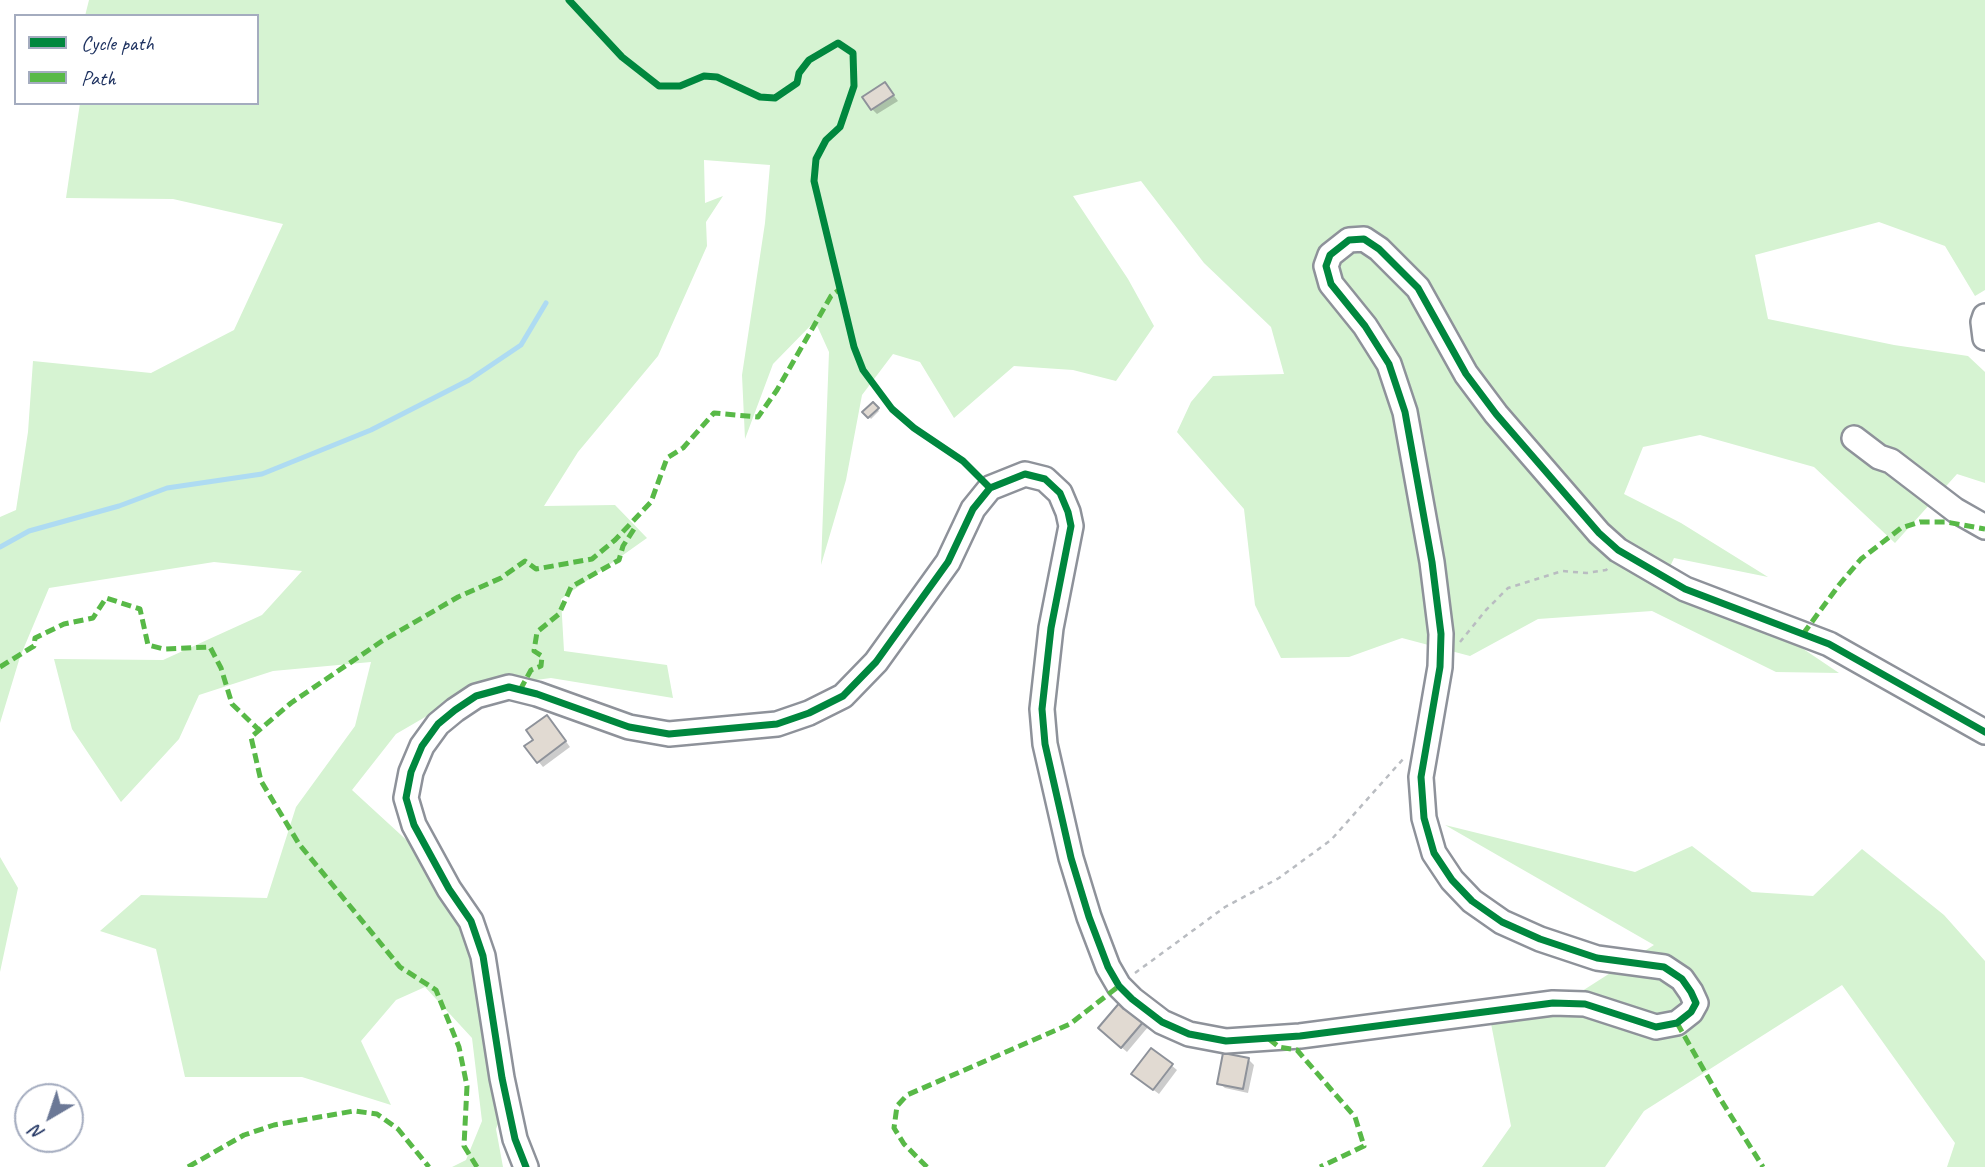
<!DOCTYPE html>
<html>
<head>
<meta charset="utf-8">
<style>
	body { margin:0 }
	#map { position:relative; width:1985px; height:1167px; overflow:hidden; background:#fff; font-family:Caveat,sans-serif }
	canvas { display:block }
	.legend { position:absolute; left:14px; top:14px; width:245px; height:91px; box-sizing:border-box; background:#fff; border:2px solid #a4acbf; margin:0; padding:9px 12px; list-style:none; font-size:21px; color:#1b2f5e }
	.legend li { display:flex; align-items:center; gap:14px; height:35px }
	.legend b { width:35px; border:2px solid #a4acbf }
	.north { position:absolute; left:14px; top:1083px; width:70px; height:70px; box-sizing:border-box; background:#fff; border:2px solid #a4acbf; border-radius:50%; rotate:219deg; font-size:19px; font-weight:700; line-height:28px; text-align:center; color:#1b2f5e }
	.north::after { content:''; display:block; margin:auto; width:24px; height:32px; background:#6b7896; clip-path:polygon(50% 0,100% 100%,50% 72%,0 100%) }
</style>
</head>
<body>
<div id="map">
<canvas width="1985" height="1167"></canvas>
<ul class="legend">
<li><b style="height:9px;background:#00873e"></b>Cycle path</li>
<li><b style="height:9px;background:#58b947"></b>Path</li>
</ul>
<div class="north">N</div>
</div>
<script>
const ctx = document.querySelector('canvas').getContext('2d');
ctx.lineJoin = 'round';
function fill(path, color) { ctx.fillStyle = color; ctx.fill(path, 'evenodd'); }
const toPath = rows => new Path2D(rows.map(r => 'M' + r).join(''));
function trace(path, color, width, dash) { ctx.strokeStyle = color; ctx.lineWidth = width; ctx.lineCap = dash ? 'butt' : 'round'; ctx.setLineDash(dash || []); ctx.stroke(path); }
fill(toPath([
	[89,0,1985,0,1985,290,1975,296,1945,246,1879,222,1755,255,1768,319,1894,345,1968,356,1985,372,1985,483,1957,474,1895,543,1814,467,1700,435,1643,447,1624,494,1681,523,1768,577,1674,558,1662,584,1796,644,1839,673,1776,672,1652,611,1538,619,1470,656,1402,638,1349,657,1281,658,1255,605,1244,509,1177,432,1191,402,1213,376,1284,374,1271,327,1204,263,1141,181,1073,196,1128,279,1154,326,1116,381,1073,370,1014,366,954,418,920,362,893,354,862,395,846,480,821,565,829,352,815,321,773,364,745,439,742,375,765,223,770,165,704,160,705,203,723,196,706,222,707,246,658,356,578,452,544,506,615,505,647,538,561,599,564,651,667,665,673,698,551,678,475,688,396,734,352,790,425,857,468,930,501,1116,496,1129,503,1167,452,1167,466,1160,482,1121,472,1038,425,987,396,1000,361,1041,391,1105,302,1077,185,1077,156,949,100,931,141,895,267,898,296,807,355,726,371,662,273,671,199,695,179,739,121,802,72,729,54,659,163,660,262,615,302,571,214,562,49,588,20,657,0,723,0,517,16,510,28,432,33,361,151,373,234,330,283,224,173,199,66,198,80,103,257,103,257,16,85,16],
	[1445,825,1635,872,1692,846,1752,892,1813,896,1862,849,1944,915,1985,961,1985,1167,1947,1167,1955,1143,1842,985,1644,1111,1605,1167,1482,1167,1511,1126,1487,1003,1579,993,1654,945],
	[0,857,18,888,0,972]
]), '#d6f3d2');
fill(toPath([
	[885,84,898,101,877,114,872,109],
	[873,404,879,411,871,419,865,412],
	[552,722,570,747,543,767,538,761],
	[1143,1022,1148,1027,1127,1052,1106,1034],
	[1248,1059,1254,1065,1248,1093,1225,1088,1219,1083],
	[1171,1065,1177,1070,1159,1094,1139,1079]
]), '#0003');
trace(toPath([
	[0,547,29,531,119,506,167,488,262,474,371,430,469,380,521,345,546,303]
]), '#aedbf2', 5);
const building = toPath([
	[885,82,894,95,871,110,862,97,885,82],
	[873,402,879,408,868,418,862,412,873,402],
	[547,715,566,741,537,763,524,746,533,740,526,730,547,715],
	[1121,1001,1144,1021,1121,1048,1098,1028,1121,1001],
	[1151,1048,1173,1064,1153,1090,1131,1074,1151,1048],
	[1223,1053,1249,1058,1243,1089,1217,1084,1223,1053]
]);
fill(building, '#e1dad2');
trace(building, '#8e929a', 2);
const minor = toPath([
	[1985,316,1983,322,1985,338],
	[1854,438,1879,457,1891,461,1955,510,1985,527],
	[526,1167,515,1139,502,1078,483,956,471,921,449,889,414,825,406,798,411,772,422,746,438,724,455,710,476,696,509,687,537,694,629,727,669,734,777,724,809,713,843,696,876,662,948,562,973,509,990,488,1025,474,1045,479,1060,493,1068,512,1071,526,1051,628,1042,709,1045,744,1071,858,1089,917,1108,967,1119,986,1132,999,1162,1022,1189,1034,1226,1041,1300,1036,1553,1003,1585,1004,1656,1027,1677,1023,1691,1012,1696,1003,1691,992,1682,979,1664,967,1597,958,1540,939,1502,922,1472,901,1452,880,1434,853,1424,818,1421,777,1440,667,1441,634,1432,562,1405,412,1389,364,1365,326,1331,284,1326,266,1330,255,1349,240,1364,239,1379,249,1418,288,1466,374,1496,414,1599,533,1618,550,1685,589,1829,644,1985,732]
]);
trace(minor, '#8e929a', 28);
trace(toPath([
	[1460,642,1486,610,1508,588,1562,571,1587,573,1606,570,1610,566],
	[1135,973,1225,907,1279,878,1331,840,1404,758]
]), '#b9bcc1', 2.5, [5, 5]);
trace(minor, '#fff', 23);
trace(toPath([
	[1803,634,1839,585,1861,559,1901,528,1920,522,1946,522,1985,529],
	[0,667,34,646,35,638,64,624,93,618,106,598,140,609,148,645,164,649,210,647,221,668,232,704,259,730],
	[520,690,531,670,541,666,542,656,534,651,537,632,559,614,571,587,619,560,623,546,634,529],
	[1677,1023,1721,1100,1763,1167],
	[1269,1039,1279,1047,1297,1050,1355,1117,1364,1146,1320,1167],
	[188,1167,244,1135,274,1125,354,1111,377,1114,398,1129,429,1167],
	[477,1167,464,1146,467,1086,459,1047,436,990,400,967,299,844,261,781,251,737,291,703,382,641,458,597,501,578,525,561,536,569,592,559,615,540,651,502,667,458,683,448,714,413,758,417,777,390,831,296,840,289],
	[927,1167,904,1144,894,1128,897,1106,907,1095,1070,1024,1119,986]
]), '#58b947', 5, [10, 5]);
trace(toPath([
	[569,0,622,57,659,86,680,86,704,76,717,77,760,97,775,98,797,83,799,73,809,60,838,43,853,53,854,86,840,127,826,140,816,159,814,181,854,347,863,370,892,409,914,428,963,461,990,488],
	[526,1167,515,1139,502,1078,483,956,471,921,449,889,414,825,406,798,411,772,422,746,438,724,455,710,476,696,509,687,537,694,629,727,669,734,777,724,809,713,843,696,876,662,948,562,973,509,990,488,1025,474,1045,479,1060,493,1068,512,1071,526,1051,628,1042,709,1045,744,1071,858,1089,917,1108,967,1119,986,1132,999,1162,1022,1189,1034,1226,1041,1300,1036,1553,1003,1585,1004,1656,1027,1677,1023,1691,1012,1696,1003,1691,992,1682,979,1664,967,1597,958,1540,939,1502,922,1472,901,1452,880,1434,853,1424,818,1421,777,1440,667,1441,634,1432,562,1405,412,1389,364,1365,326,1331,284,1326,266,1330,255,1349,240,1364,239,1379,249,1418,288,1466,374,1496,414,1599,533,1618,550,1685,589,1829,644,1985,732]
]), '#00873e', 7);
</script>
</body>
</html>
